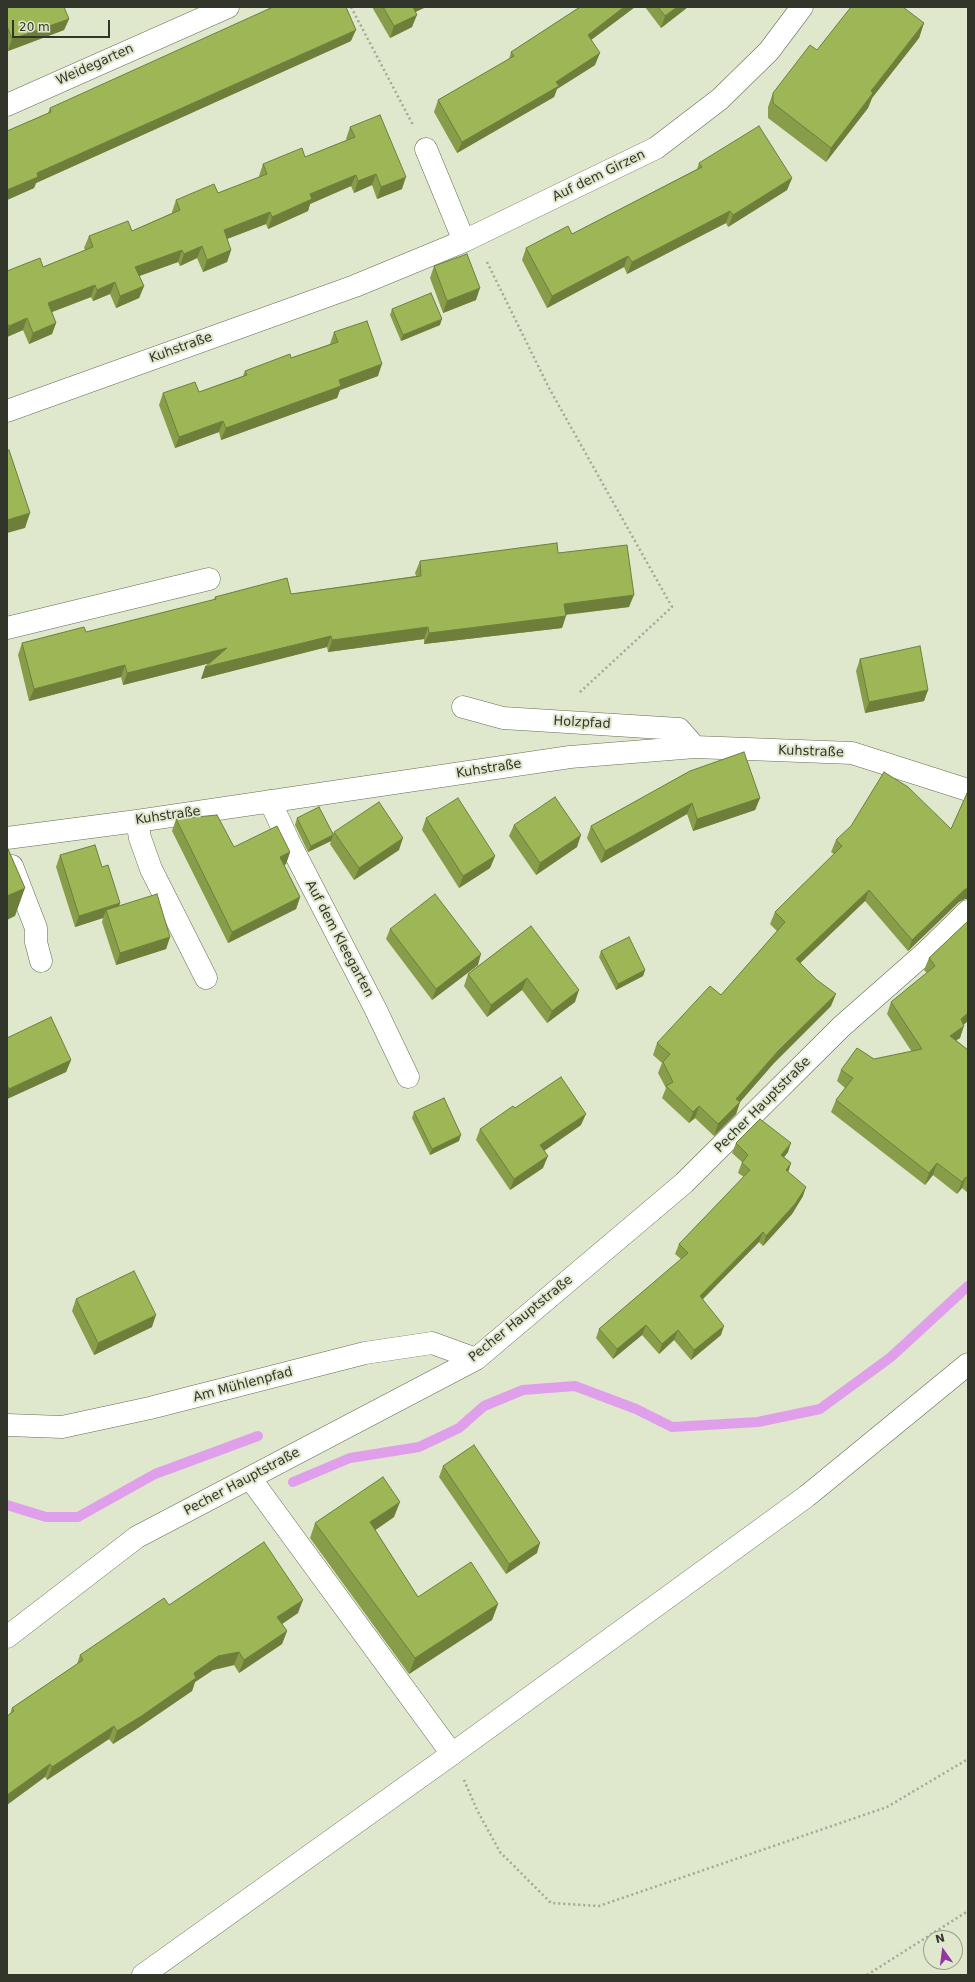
<!DOCTYPE html>
<html>
<head>
<meta charset="utf-8">
<style>
	body { margin:0 }
	#map { position:relative; width:975px; height:1982px; overflow:hidden; background:#dfe7cc; font-family:"DejaVu Sans",sans-serif }
	canvas { display:block }
	.frame { position:absolute; inset:0; border:8px solid #31352a; pointer-events:none }
	.north { position:absolute; left:923px; top:1930px; width:40px; height:40px; box-sizing:border-box; background:#dfe7cc; border:1px solid #99a08b; border-radius:50%; rotate:346deg; font-size:11px; font-weight:700; line-height:16px; text-align:center; color:#31352a }
	.north::after { content:''; display:block; margin:auto; width:14px; height:18px; background:#9237a2; clip-path:polygon(50% 0,100% 100%,50% 72%,0 100%) }
	.scale { position:absolute; left:12px; top:20px; width:98px; height:18px; box-sizing:border-box; border:2px solid #31352a; border-top:0; padding-left:5px; font-size:12px; line-height:14px; white-space:nowrap; color:#31352a; -webkit-text-stroke:3px #dfe7cc; paint-order:stroke }
</style>
</head>
<body>
<div id="map">
<canvas width="975" height="1982"></canvas>
<div class="frame"></div>
<div class="north">N</div>
<div class="scale">20 m</div>
</div>
<script>
const ctx = document.querySelector('canvas').getContext('2d');
ctx.lineJoin = 'round';
const toPath = rows => new Path2D(rows.map(r => 'M' + r).join(''));
function trace(path, color, width, dash) { ctx.strokeStyle = color; ctx.lineWidth = width; ctx.lineCap = dash ? 'butt' : 'round'; ctx.setLineDash(dash || []); ctx.stroke(path); }
function fill(path, color) { ctx.fillStyle = color; ctx.fill(path, 'evenodd'); }
function label(font, color, halo, rows, align = 'center') {
  ctx.font = font + ' "DejaVu Sans",sans-serif'; ctx.lineWidth = 4; ctx.setLineDash([]); ctx.textBaseline = 'middle'; ctx.strokeStyle = halo; ctx.fillStyle = color; for (const [text, x, y, turn = 0] of rows) {
    ctx.save(); ctx.translate(x, y); ctx.rotate((+turn || 0) * Math.PI / 180); ctx.textAlign = isNaN(turn) ? turn : align; if (halo) ctx.strokeText(text, 0, 0); ctx.fillText(text, 0, 0); ctx.restore();
  }
}
trace(toPath([
	[293,1482,350,1458,419,1447,459,1428,484,1406,523,1390,575,1386,636,1409,672,1427,758,1422,820,1409,891,1357,968,1286],
	[7,1505,46,1517,78,1517,155,1474,258,1436]
]), '#e09feb', 10);
const minor = toPath([
	[7,105,228,7],
	[426,149,464,241],
	[7,411,355,286,464,241,656,148,720,99,769,51,802,7],
	[7,628,209,579],
	[463,707,503,718,679,729,695,747],
	[270,801,289,842,375,1008,408,1077],
	[137,821,140,838,151,869,206,978],
	[7,838,137,821,570,757,695,747,852,753,968,790],
	[12,866,36,928,36,942,41,961],
	[7,1425,62,1427,150,1408,365,1353,432,1343,476,1359],
	[250,1478,452,1754],
	[7,1637,137,1537,476,1359,684,1183,841,1027,925,953,968,911]
]);
const major = toPath([
	[143,1975,452,1754,807,1496,968,1364]
]);
trace(minor, '#656c54', 23);
trace(major, '#656c54', 23);
trace(toPath([
	[351,7,413,125],
	[487,262,549,388,672,607,579,693],
	[464,1780,477,1810,500,1852,551,1903,599,1906,887,1807,968,1759],
	[867,1975,968,1911]
]), '#a1a893', 2.5, [2, 3]);
trace(minor, '#fff', 22);
trace(major, '#fff', 22);
fill(toPath([
	[7,7,69,19,64,30,8,51,7,49],
	[372,7,426,7,415,12,412,27,390,38],
	[580,7,635,7,591,40,595,65,557,89,554,97,457,153,434,112,438,100,509,59,511,52],
	[645,7,688,7,661,28],
	[924,23,919,38,872,98,868,108,826,162,768,118,768,107,773,93,817,50],
	[351,41,36,183,34,188,7,200,7,131,48,113,50,108],
	[350,127,402,189,377,199,372,185,354,193,351,186,310,204,308,211,268,229,266,224,227,239,231,250,227,262,203,272,197,258,180,266,178,262,139,276,144,286,139,298,116,308,110,294,93,301,91,297,52,312,56,323,52,334,29,344,23,330,7,337,7,271,43,267,85,250,84,248,89,236,132,231,172,213,172,212,176,200,218,193,259,177,259,176,263,164,305,157,347,140,346,139],
	[699,163,792,178,787,190,728,227,726,223,627,274,624,267,547,308,522,260,526,248,572,234,697,169],
	[434,266,476,300,443,313,430,278],
	[392,309,440,325,401,341,390,315],
	[334,332,378,376,340,390,337,398,221,440,219,432,175,448,159,405,163,393,199,392,243,376,245,371,291,358,330,344],
	[558,553,629,607,566,615,562,628,424,644,424,639,328,652,327,647,201,679,209,663,123,685,121,677,29,701,18,655,22,643,86,632,214,600,215,597,291,594,416,576,415,573,420,561],
	[860,659,928,690,924,701,865,713,856,671],
	[690,771,760,798,755,810,693,831,687,814,601,863,587,838,591,826],
	[968,791,968,899,965,899,959,902,908,951,865,901,800,963,831,1006,774,1063,740,1102,736,1114,714,1136,695,1118,689,1123,662,1098,666,1088,658,1073,662,1063,653,1055,657,1043,721,995,777,931,770,924,775,912,834,854,831,852,836,840,951,829],
	[297,818,333,834,334,832,399,850,354,880,330,844,331,841,308,852,295,825],
	[426,818,495,856,490,868,459,888,422,830],
	[176,819,234,847,290,852,286,864,284,865,300,897,296,909,228,943,172,831],
	[514,825,577,847,536,875,509,836],
	[60,855,102,867,120,903,119,906,170,937,166,949,116,965,102,922,103,918,75,927,56,867],
	[968,921,968,1021,963,1025,960,1038,956,1040,968,1050,968,1193,962,1188,957,1194,933,1175,925,1185,831,1112,836,1100,845,1088,837,1081,841,1070,874,1059,912,1052,887,1014,891,1002,927,973,924,970,929,958],
	[531,926,575,1002,547,1023,522,990,487,1017,464,986,468,974],
	[390,929,478,965,432,1000,386,939],
	[601,951,645,970,643,976,616,990,599,957],
	[7,1038,71,1060,66,1072,7,1099],
	[515,1108,581,1125,544,1151,543,1168,510,1190,476,1140,480,1129],
	[414,1112,459,1141,430,1155,412,1118],
	[736,1143,788,1152,784,1157,788,1172,803,1196,792,1214,763,1246,759,1242,703,1299,721,1335,691,1360,674,1340,659,1354,642,1335,613,1359,596,1338,599,1329,681,1259,675,1254,679,1244,744,1177,738,1173,742,1162,732,1153],
	[76,1299,152,1327,94,1355,72,1311],
	[443,1466,537,1553,506,1574,439,1477],
	[394,1517,375,1530,418,1597,498,1604,492,1620,409,1674,310,1538,315,1523],
	[169,1605,298,1613,282,1624,287,1631,282,1644,239,1673,234,1665,213,1670,195,1682,192,1691,135,1730,113,1744,109,1739,47,1780,10,1714,12,1708,77,1664,80,1655]
]), '#879d4a');
fill(toPath([
	[410,7,426,7,407,16],
	[624,7,635,7,583,46,588,35],
	[677,7,688,7,661,28,665,16],
	[417,15,412,27,390,38,394,26],
	[69,19,64,30,8,51,12,39],
	[924,23,919,38,872,98,868,108,826,162,831,148,871,91],
	[356,30,351,41,36,183,34,188,7,200,7,190,37,173],
	[600,53,595,65,557,89,554,97,457,153,462,142],
	[376,174,372,185,354,193,358,181],
	[356,175,351,186,310,204,308,211,268,229,272,217,310,194],
	[406,177,402,189,377,199,381,187],
	[792,178,787,190,728,227,733,215],
	[730,211,726,223,627,274,632,262],
	[270,212,266,224,219,242,224,230],
	[202,246,197,258,180,266,184,254],
	[182,250,178,262,131,279,135,267],
	[231,250,227,262,203,272,207,260],
	[628,256,624,267,547,308,552,296],
	[115,282,110,294,93,301,97,290],
	[95,285,91,297,44,315,48,303],
	[144,286,139,298,116,308,120,296],
	[480,288,476,300,443,313,447,301],
	[27,318,23,330,7,337,7,331,9,326],
	[442,319,440,325,401,341,403,335],
	[56,323,52,334,29,344,33,333],
	[382,364,378,376,340,390,337,398,221,440,226,428,339,380],
	[223,421,219,432,175,448,179,437],
	[30,513,25,528,7,533,7,520],
	[634,595,629,607,560,615,564,604],
	[566,616,562,628,424,644,429,633],
	[428,627,424,639,328,652,332,640],
	[331,636,327,647,201,679,205,667],
	[227,648,223,660,123,685,127,673],
	[125,665,121,677,29,701,34,689],
	[928,690,924,701,865,713,869,702],
	[760,798,755,810,693,831,697,819],
	[692,803,687,814,601,863,605,851],
	[333,835,331,841,308,852,311,846],
	[581,835,577,847,536,875,540,863],
	[403,838,399,850,354,880,359,868],
	[290,852,286,864,276,869,280,857],
	[495,856,490,868,459,888,463,876],
	[25,888,15,916,7,920,7,896],
	[968,888,968,899,965,899,959,902,908,951,912,940,964,890],
	[869,890,865,901,792,971,796,959],
	[300,897,296,909,228,943,232,932],
	[120,903,116,914,106,910,103,918,75,927,79,916],
	[170,937,166,949,116,965,120,953],
	[481,954,478,965,432,1000,436,989],
	[645,970,643,976,616,990,618,984],
	[527,978,522,990,487,1017,491,1005],
	[579,990,575,1002,547,1023,552,1011],
	[836,994,831,1006,774,1063,740,1102,736,1114,714,1136,718,1124,736,1099,778,1051],
	[968,1013,968,1021,956,1031,961,1019],
	[964,1026,960,1038,945,1047,950,1036],
	[71,1060,66,1072,7,1099,7,1093,9,1089],
	[699,1106,695,1118,689,1123,693,1112],
	[586,1114,581,1125,535,1157,540,1145],
	[461,1135,459,1141,430,1155,432,1149],
	[791,1143,788,1152,778,1165,781,1155],
	[548,1156,543,1168,510,1190,514,1179],
	[791,1163,788,1173,786,1170],
	[937,1163,933,1175,925,1185,929,1173],
	[966,1177,962,1188,957,1194,962,1182],
	[806,1187,803,1196,792,1214,763,1246,766,1236],
	[763,1232,759,1242,696,1306,700,1296],
	[156,1315,152,1327,94,1355,98,1343],
	[646,1325,642,1335,613,1359,617,1349],
	[724,1326,721,1335,691,1360,694,1350],
	[678,1330,674,1340,659,1354,662,1344],
	[400,1502,394,1517,364,1538,370,1522],
	[540,1543,537,1553,506,1574,509,1564],
	[303,1600,298,1613,273,1630,277,1617],
	[498,1604,492,1620,409,1674,415,1658],
	[287,1631,282,1644,239,1673,244,1660],
	[239,1652,234,1665,213,1670,195,1682,192,1691,135,1730,113,1744,117,1731,194,1673,218,1656],
	[114,1726,109,1739,47,1780,52,1767],
	[50,1764,45,1777,7,1805,7,1795]
]), '#6e7f3c');
const building = toPath([
	[7,7,64,7,69,19,12,39,7,26,7,7],
	[273,7,346,7,356,30,37,173,38,177,7,190,7,131,51,112,50,108,273,7],
	[383,7,413,7,417,15,394,26,383,7],
	[580,7,624,7,588,35,600,53,556,82,559,86,462,142,438,100,514,56,511,52,580,7],
	[658,7,677,7,665,16,658,7],
	[851,7,903,7,924,23,871,91,873,93,831,148,773,103,773,93,810,45,817,50,851,7],
	[380,115,406,177,381,187,376,174,358,181,356,175,310,194,312,199,272,217,270,212,224,230,231,250,207,260,202,246,184,254,182,250,135,267,144,286,120,296,115,282,97,290,95,285,48,303,56,323,33,333,27,318,9,326,7,323,7,271,40,258,43,267,93,247,89,236,128,221,132,231,180,210,176,200,214,184,218,193,267,174,263,164,302,148,305,157,355,137,350,127,380,115],
	[759,126,792,178,733,215,730,211,632,262,628,256,552,296,526,248,568,226,572,234,702,167,699,163,759,126],
	[467,254,480,288,447,301,434,266,467,254],
	[431,293,442,319,403,335,392,309,431,293],
	[367,321,382,364,339,380,341,386,226,428,223,421,179,437,163,393,195,382,199,392,247,375,245,371,290,354,291,358,338,342,334,332,367,321],
	[9,450,30,513,7,520,7,451,9,450],
	[557,543,558,553,627,545,634,595,564,604,566,616,429,633,428,627,332,640,331,636,205,667,227,648,127,673,125,665,34,689,22,643,84,627,86,632,216,599,215,597,287,578,291,594,421,576,420,561,557,543],
	[920,646,928,690,869,702,860,659,920,646],
	[744,752,760,798,697,819,692,803,605,851,591,826,690,771,744,752],
	[884,772,908,787,951,829,968,791,968,888,964,890,912,940,869,890,796,959,817,980,836,994,778,1051,736,1099,740,1102,718,1124,699,1106,693,1112,666,1086,673,1082,663,1062,670,1054,657,1043,710,986,721,995,785,922,775,912,842,846,836,840,851,826,884,772],
	[555,797,581,835,540,863,514,825,555,797],
	[458,798,495,856,463,876,426,818,458,798],
	[379,802,403,838,359,868,334,832,379,802],
	[319,807,333,834,333,835,311,846,297,818,319,807],
	[217,815,234,847,277,826,290,852,280,857,300,897,232,932,176,819,217,815],
	[95,845,102,867,108,865,120,903,79,916,60,855,95,845],
	[8,849,25,888,7,896,7,850,8,849],
	[157,894,170,937,120,953,106,910,157,894],
	[435,894,481,954,436,989,390,929,435,894],
	[968,921,968,1013,961,1019,964,1026,950,1036,968,1050,968,1178,966,1177,962,1182,937,1163,929,1173,836,1100,853,1078,841,1070,857,1048,874,1059,922,1049,891,1002,935,966,929,958,968,921],
	[531,926,579,990,552,1011,527,978,491,1005,468,974,531,926],
	[629,937,645,970,618,984,601,951,629,937],
	[51,1017,71,1060,9,1089,7,1085,7,1038,51,1017],
	[561,1077,586,1114,540,1145,548,1156,514,1179,480,1129,513,1106,515,1108,561,1077],
	[444,1098,461,1135,432,1149,414,1112,444,1098],
	[760,1119,791,1143,781,1155,791,1163,786,1170,806,1187,795,1204,766,1236,763,1232,700,1296,724,1326,694,1350,678,1330,662,1344,646,1325,617,1349,599,1329,688,1253,679,1244,750,1170,742,1163,748,1155,736,1143,760,1119],
	[134,1271,156,1315,98,1343,76,1299,134,1271],
	[474,1445,540,1543,509,1564,443,1466,474,1445],
	[383,1477,400,1502,370,1522,418,1597,471,1562,498,1604,415,1658,315,1523,383,1477],
	[264,1542,303,1600,277,1617,287,1631,244,1660,239,1652,218,1656,194,1673,196,1678,140,1717,117,1731,114,1726,52,1767,50,1764,7,1795,7,1716,14,1711,12,1708,83,1660,80,1655,151,1607,164,1598,169,1605,264,1542]
]);
fill(building, '#9db656');
trace(building, '#6e7f3c', 1);
label('13px', '#31352a', '#dfe7cc', [
	["Weidegarten",95,65,-24],
	["Auf dem Girzen",599,176,-26],
	["Kuhstraße",181,348,-20],
	["Holzpfad",582,723,3],
	["Kuhstraße",811,752,2],
	["Kuhstraße",489,769,-9],
	["Kuhstraße",168,816,-8],
	["Auf dem Kleegarten",339,939,62],
	["Pecher Hauptstraße",763,1105,-45],
	["Pecher Hauptstraße",521,1319,-39],
	["Am Mühlenpfad",243,1385,-15],
	["Pecher Hauptstraße",242,1482,-28]
]);
</script>
</body>
</html>
